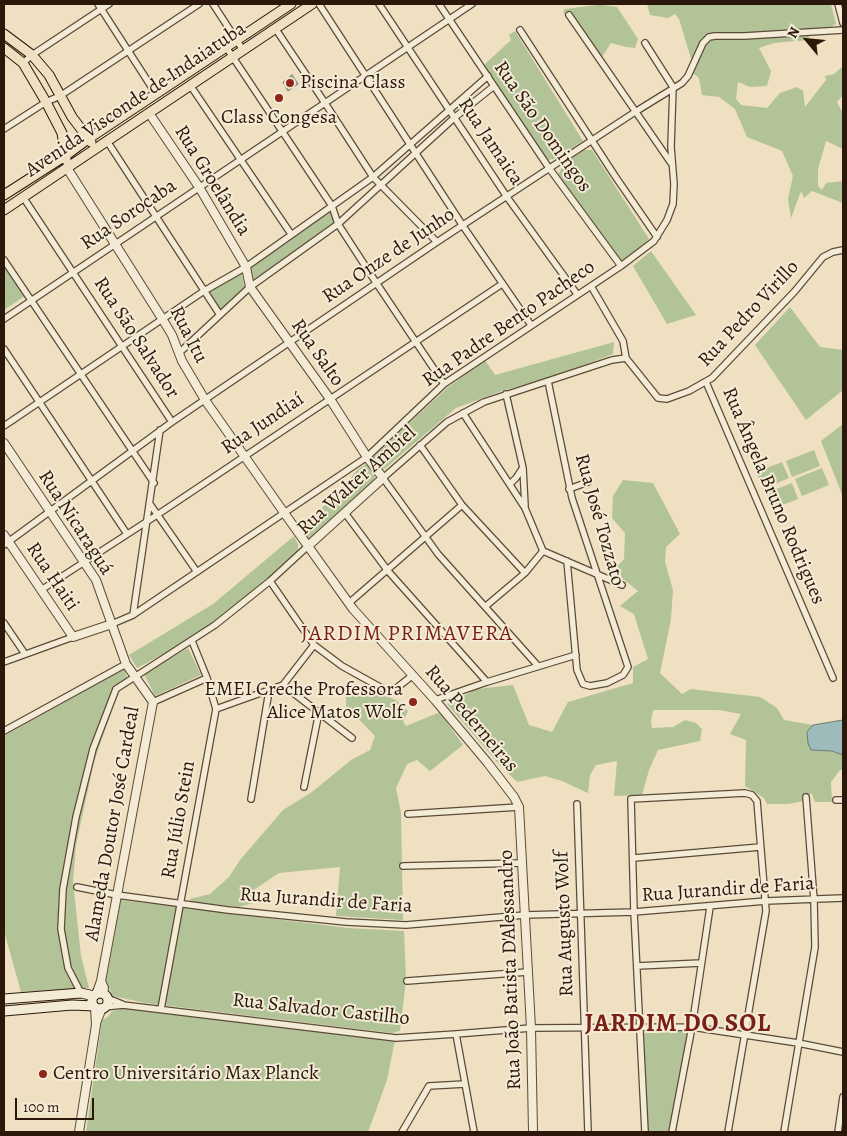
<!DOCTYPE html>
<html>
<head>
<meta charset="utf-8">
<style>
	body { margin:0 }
	#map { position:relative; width:847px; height:1136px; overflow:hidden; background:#eee0c1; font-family:Alegreya,serif }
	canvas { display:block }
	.frame { position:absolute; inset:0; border:5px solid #2c180b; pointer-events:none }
	.north { position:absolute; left:782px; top:15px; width:50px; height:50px; -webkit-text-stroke:4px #f4ebd7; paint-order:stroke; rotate:298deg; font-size:14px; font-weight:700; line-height:20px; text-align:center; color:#2c180b }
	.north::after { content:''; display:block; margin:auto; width:18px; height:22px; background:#2c180b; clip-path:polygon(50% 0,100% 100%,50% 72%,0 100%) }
	.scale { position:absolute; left:15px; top:1098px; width:79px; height:22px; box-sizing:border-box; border:2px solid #2c180b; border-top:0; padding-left:6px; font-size:15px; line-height:18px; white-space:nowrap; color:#2c180b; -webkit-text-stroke:4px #f4ebd7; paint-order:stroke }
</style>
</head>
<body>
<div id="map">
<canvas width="847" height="1136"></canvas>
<div class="frame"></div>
<div class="north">N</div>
<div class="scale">100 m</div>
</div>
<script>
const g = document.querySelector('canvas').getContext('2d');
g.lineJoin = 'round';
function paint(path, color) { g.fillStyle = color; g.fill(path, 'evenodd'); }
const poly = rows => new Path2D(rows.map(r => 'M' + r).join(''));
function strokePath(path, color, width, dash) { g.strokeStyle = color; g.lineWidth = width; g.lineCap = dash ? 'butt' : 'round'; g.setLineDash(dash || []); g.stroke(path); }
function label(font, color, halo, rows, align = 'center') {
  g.font = font + ' Alegreya,serif'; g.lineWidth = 4; g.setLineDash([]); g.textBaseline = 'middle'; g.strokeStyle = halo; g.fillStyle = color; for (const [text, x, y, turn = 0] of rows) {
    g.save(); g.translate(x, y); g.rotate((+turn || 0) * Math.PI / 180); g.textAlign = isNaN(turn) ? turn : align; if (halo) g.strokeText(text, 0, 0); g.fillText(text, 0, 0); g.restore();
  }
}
paint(poly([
	[597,4,617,7,638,39,635,48,626,47,611,43,600,60,563,12,565,9,597,5],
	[647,4,831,4,836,24,828,28,811,28,808,40,774,43,759,48,771,71,767,86,750,87,738,82,736,99,741,105,767,108,780,93,797,87,803,91,805,107,826,80,825,76,834,74,843,66,843,95,837,102,843,114,843,149,826,141,818,169,818,186,822,190,826,183,843,181,843,203,812,191,804,198,801,191,791,218,788,199,793,176,782,151,747,137,735,109,719,97,702,95,699,78,689,70,693,65,679,19,675,14,668,18,650,15],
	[515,31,583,141,555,159,547,160,484,65,511,40,509,35],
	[584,150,592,150,649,239,621,262,558,174,565,163],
	[332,206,338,224,250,287,246,267],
	[651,251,696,315,667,324,633,266],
	[4,264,25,296,4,310],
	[241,269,245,291,220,315,204,291],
	[790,307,820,347,843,350,843,390,806,420,755,345],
	[614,342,613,354,559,375,499,392,456,408,382,471,371,459,447,388,485,360,495,375],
	[843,424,843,497,821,441],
	[814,450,820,466,792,477,786,461],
	[782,462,789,478,763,489,756,472],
	[367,463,375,475,374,482,311,539,306,539,300,530,348,482,356,471],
	[822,468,829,485,802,496,795,479],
	[623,480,653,483,680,534,666,547,665,562,673,590,671,619,660,673,682,694,691,689,760,697,777,708,784,720,813,725,807,732,816,751,832,751,843,755,843,770,840,770,831,782,832,802,815,802,812,794,804,793,803,801,788,804,767,804,764,798,745,786,746,740,730,734,741,714,719,710,653,710,651,721,652,728,673,727,685,720,696,723,702,729,700,741,658,750,649,770,642,795,614,796,617,761,596,765,590,775,588,793,562,781,545,776,517,782,498,763,447,704,477,689,513,685,529,725,552,732,568,702,633,683,633,667,648,659,634,614,620,606,638,591,622,578,617,567,624,559,625,533,612,518,613,496],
	[792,483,798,499,772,509,766,493],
	[294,536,298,544,298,552,289,561,254,592,218,620,175,648,137,668,129,655,213,604],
	[188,648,201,675,155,696,144,674],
	[124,669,129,682,119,689,94,762,76,845,73,882,81,956,89,988,21,992,4,931,4,736],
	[350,682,396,700,408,711,403,721,406,726,440,712,463,745,430,771,417,760,407,764,396,788,401,813,403,920,336,916,340,867,279,873,255,889,253,903,239,907,191,902,190,899,210,894,229,877,240,860,283,810,312,792,351,760,370,750,375,736,346,706,346,698,342,693],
	[121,900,348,928,404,931,406,980,400,1031,392,1033,145,1003,113,996,106,982],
	[126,1008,395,1040,387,1080,368,1132,86,1132,102,1020,108,1017,112,1011],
	[685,1029,688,1034,670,1132,648,1132,644,1035,647,1030]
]), '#b2c398');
const water = poly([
	[292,75,298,84,288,91,283,82,292,75],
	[843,720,843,755,832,751,811,750,808,743,807,732,813,725,843,720]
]);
paint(water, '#9cbbba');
strokePath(water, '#6f7a74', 1);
const minor = poly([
	[98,4,156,94],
	[213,4,243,50],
	[319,4,463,226,531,325],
	[379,4,507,197,577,294],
	[439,4,549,168,621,266],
	[838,4,843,23],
	[569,15,671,163],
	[275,28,325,103,373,177,437,242],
	[520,30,615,176,657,237],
	[645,43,673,87],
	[226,47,332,206,338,224,377,284,444,384],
	[23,63,32,55,109,4],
	[190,85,291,234],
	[4,129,46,102,60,96,199,4],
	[107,141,220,315],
	[23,197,172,422],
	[4,260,154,483],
	[591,286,623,341,626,358,658,398,667,399,689,391,712,378,795,291,823,257,833,252,843,250],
	[4,319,472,4],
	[4,349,127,534],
	[179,353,250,287,338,224,454,118,494,86],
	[548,381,572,498,628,667,623,675,607,683,590,686,583,684,577,670,567,561],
	[706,382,833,678],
	[506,394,523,468,525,506],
	[463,413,525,508,543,551],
	[4,426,204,291,246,267,373,177,488,76],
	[420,445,462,505,525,573],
	[510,484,516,478,522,469],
	[569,489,588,482],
	[150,504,197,572],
	[345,513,388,571,487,682],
	[4,545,172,422,437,242,635,112,682,83,688,76,703,43,709,37,715,36,744,36,843,30],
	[543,551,622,585],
	[270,581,314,645,342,666,387,691,394,690,413,675],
	[41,590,157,515,502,284],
	[349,603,462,505],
	[486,606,525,573,543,551],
	[133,615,160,430],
	[4,623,25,654],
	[112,624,133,615,367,457,444,384,621,266,654,241,667,220,673,204,674,184,671,147,673,87],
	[4,662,73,637],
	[538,666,438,554,383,478,447,422,484,402,612,360,626,358],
	[283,685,352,738],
	[435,700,487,682,576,655],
	[153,702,207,678],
	[216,709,283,685,314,645],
	[4,731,126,664],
	[304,787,319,712],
	[251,799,269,691],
	[836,800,843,800],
	[577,804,588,1132],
	[408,814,519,807],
	[634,858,760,847],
	[403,866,523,863],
	[77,887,117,895,228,910,346,922,406,925,525,915,634,912,766,901,843,898],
	[637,966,701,963],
	[407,981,528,972],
	[81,993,68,968,61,929,63,889,76,817,93,749,116,689,215,625,270,581,308,546],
	[107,998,122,1004],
	[104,1007,123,1005,396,1038,456,1034,531,1028,692,1027,798,1043,843,1052],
	[161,1009,216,709,207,678,192,641],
	[456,1034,474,1132],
	[402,1132,429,1086,465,1084],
	[645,1132,634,912,631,799,745,793,752,795,757,801,766,911,728,1132],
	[672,1132,692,1027,710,907],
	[784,1132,815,947,814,900,806,797],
	[838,1132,843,1097]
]);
const tertiary = poly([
	[149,113,199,187,246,267,250,287,330,399,367,457,383,478,308,546],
	[67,168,163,320,172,335,182,361,205,400,285,514,353,609,435,700,487,762,514,797,519,807,531,1028,533,1132],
	[4,443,96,580,126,664,153,702,101,981,96,995],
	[4,535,73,637,112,624],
	[101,981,104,988,103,994],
	[96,1023,102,1008],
	[79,1132,96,1025,95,1007]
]);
const secondary = poly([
	'92 1001a8 8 0 1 1 16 0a8 8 0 1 1-16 0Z',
	[4,999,81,993,94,996],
	[4,1011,72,1005,94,1006]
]);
const primary = poly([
	[4,34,32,55,49,75,72,117,91,142],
	[4,48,23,63,46,102,62,133,66,160],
	[4,195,65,156,88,139,291,4],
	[4,210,312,4]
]);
strokePath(minor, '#5c4a38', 8);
strokePath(tertiary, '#5c4a38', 10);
strokePath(secondary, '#2c180b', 11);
strokePath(primary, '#2c180b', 11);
strokePath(minor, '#f4ebd7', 5.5);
strokePath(tertiary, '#f4ebd7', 8);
strokePath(secondary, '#f4ebd7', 9);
strokePath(primary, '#eee0c1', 9);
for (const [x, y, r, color] of [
	[290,83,5,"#8f2418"],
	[279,98,5,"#8f2418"],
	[413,702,5,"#8f2418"],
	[43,1074,5,"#8f2418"]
]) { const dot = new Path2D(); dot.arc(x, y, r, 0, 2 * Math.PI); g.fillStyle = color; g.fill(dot); strokePath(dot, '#f4ebd7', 2); }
label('20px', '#2c180b', '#f4ebd7', [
	["Piscina Class",300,83],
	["Class Congesa",279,118,"center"],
	["EMEI Creche Professora",403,690,"right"],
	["Alice Matos Wolf",403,713,"right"],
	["Centro Universitário Max Planck",53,1074]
], 'left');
label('20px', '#2c180b', '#f4ebd7', [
	["Avenida Visconde de Indaiatuba",136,100,-34],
	["Rua São Domingos",542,127,55],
	["Rua Jamaica",490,142,56],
	["Rua Groelândia",212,181,58],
	["Rua Sorocaba",129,215,-34],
	["Rua Onze de Junho",389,256,-34],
	["Rua Pedro Virillo",749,314,-47],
	["Rua Padre Bento Pacheco",509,324,-35],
	["Rua Itu",188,335,63],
	["Rua São Salvador",136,338,57],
	["Rua Salto",317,353,55],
	["Rua Jundiaí",263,424,-34],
	["Rua Walter Ambiel",357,481,-42],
	["Rua Ângela Bruno Rodrigues",773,496,67],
	["Rua José Tozzato",599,520,74],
	["Rua Nicaraguá",75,523,57],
	["Rua Haiti",52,577,56],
	["Rua Pederneiras",471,719,50],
	["Rua Júlio Stein",179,820,-80],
	["Alameda Doutor José Cardeal",113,824,-80],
	["Rua Jurandir de Faria",728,890,-4],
	["Rua Jurandir de Faria",326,901,4],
	["Rua Augusto Wolf",565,924,-92],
	["Rua João Batista D'Alessandro",511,970,-92],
	["Rua Salvador Castilho",321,1010,6]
]);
g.letterSpacing = '1px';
label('22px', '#7a1f14', '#f4ebd7', [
	["JARDIM PRIMAVERA",407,635]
]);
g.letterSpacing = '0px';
g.letterSpacing = '1px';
label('bold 25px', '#7a1f14', '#f4ebd7', [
	["JARDIM DO SOL",678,1025]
]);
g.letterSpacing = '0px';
</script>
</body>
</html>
